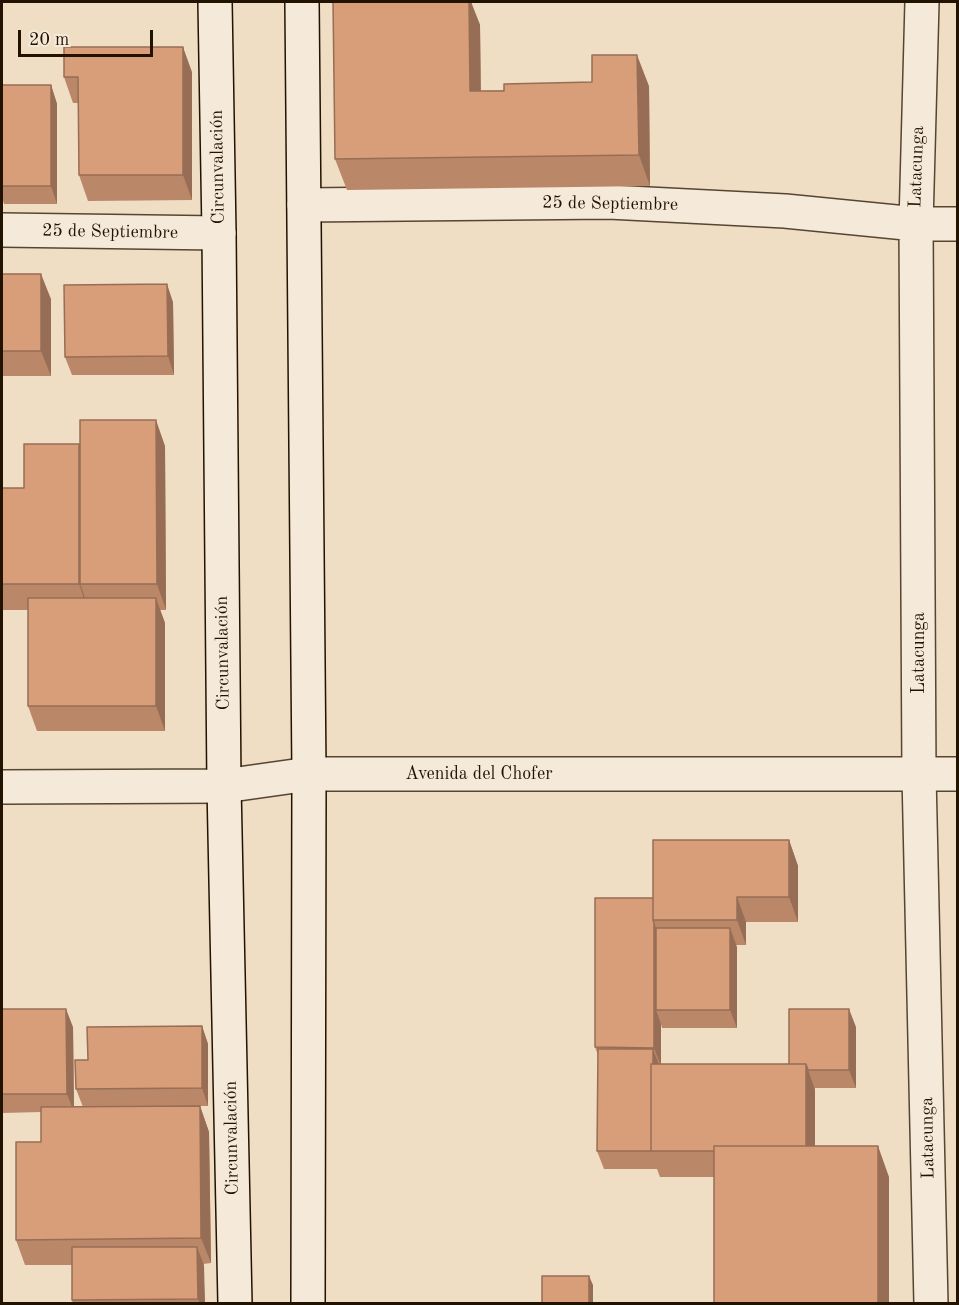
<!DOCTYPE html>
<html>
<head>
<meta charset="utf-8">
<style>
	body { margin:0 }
	#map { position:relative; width:959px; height:1305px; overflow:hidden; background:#efddc4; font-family:"Old Standard TT",serif }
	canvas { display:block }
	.frame { position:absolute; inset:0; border:3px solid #221300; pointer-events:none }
	.scale { position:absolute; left:18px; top:30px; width:135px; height:27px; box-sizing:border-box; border:3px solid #221300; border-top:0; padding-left:8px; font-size:18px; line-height:21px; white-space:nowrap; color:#221300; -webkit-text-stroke:4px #f5e9d9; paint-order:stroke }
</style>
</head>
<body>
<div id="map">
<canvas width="959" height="1305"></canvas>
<div class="frame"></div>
<div class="scale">20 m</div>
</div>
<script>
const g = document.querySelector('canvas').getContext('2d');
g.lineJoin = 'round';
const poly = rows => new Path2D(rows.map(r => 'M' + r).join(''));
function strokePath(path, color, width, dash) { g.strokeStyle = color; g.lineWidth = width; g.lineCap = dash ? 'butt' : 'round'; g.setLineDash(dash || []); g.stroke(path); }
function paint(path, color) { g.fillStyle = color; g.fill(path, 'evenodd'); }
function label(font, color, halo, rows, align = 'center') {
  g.font = font + ' "Old Standard TT",serif'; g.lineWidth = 5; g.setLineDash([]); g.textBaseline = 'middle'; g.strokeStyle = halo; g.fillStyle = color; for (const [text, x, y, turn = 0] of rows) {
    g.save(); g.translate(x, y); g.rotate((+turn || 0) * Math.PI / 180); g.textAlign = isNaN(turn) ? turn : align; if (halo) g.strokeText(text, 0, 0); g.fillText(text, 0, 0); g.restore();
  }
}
const minor = poly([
	[922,2,916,224,919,775,931,1304],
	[304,205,609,202,785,211,916,224,958,224],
	[2,230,219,233],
	[2,787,224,786,309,774,958,774]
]);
const secondary = poly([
	[215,2,219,233,224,786,235,1304],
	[302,2,309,774,308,1304]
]);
strokePath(minor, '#554631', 36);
strokePath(secondary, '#221300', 36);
strokePath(minor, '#f5e9d9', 33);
strokePath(secondary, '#f5e9d9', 33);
paint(poly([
	[333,2,471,2,480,25,481,91,649,86,650,186,347,190,335,159],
	[192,72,192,200,88,201,79,175,78,103,73,103,64,77],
	[2,85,51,85,57,104,57,204,4,204,2,197],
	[2,274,51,299,51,376,2,376],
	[173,302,174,375,72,375,65,357],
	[165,446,166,610,160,610,165,623,165,731,37,731,28,706,28,610,2,610,2,488,24,488,80,448],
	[789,840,798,866,798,922,746,922,746,945,736,945,737,1028,662,1028,661,1024,661,1064,789,1064,856,1027,856,1088,815,1088,815,1146,889,1177,889,1304,714,1177,660,1177,657,1169,604,1169,597,1151,598,1055,595,1047,653,898],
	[2,1009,73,1027,74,1107,83,1107,76,1089,88,1060,202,1026,208,1044,208,1106,200,1106,209,1132,211,1263,203,1264,205,1304,73,1304,72,1300,72,1265,25,1265,16,1240,41,1142,41,1112,2,1113]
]), '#ba8768');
paint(poly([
	[469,2,471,2,480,25,481,122,470,91],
	[183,47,192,72,192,200,183,175],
	[637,55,649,86,650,186,639,155],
	[51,85,57,104,57,204,51,186],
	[41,274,51,299,51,376,41,351],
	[167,284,173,302,174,375,168,356],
	[156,420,165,446,166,610,157,584],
	[79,444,88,470,80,584,88,606,88,610,79,584],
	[156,598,165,623,165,731,156,706],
	[789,840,798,866,798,922,789,897],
	[737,897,746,922,746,945,737,920],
	[654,923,661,941,656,1010,661,1024,661,1066,654,1048],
	[730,928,737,947,737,1028,730,1010],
	[66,1009,73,1027,74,1112,67,1094],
	[849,1009,856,1027,856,1088,849,1070],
	[202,1026,208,1044,208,1106,202,1088],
	[653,1049,660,1067,653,1151],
	[806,1064,815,1090,815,1177,806,1152],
	[200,1106,209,1132,211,1263,201,1238],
	[878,1146,889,1177,889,1304,878,1304],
	[197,1247,204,1265,205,1304,200,1304,198,1299],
	[589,1276,593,1285,593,1304,589,1304]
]), '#976e55');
const building = poly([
	[333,2,469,2,470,91,504,91,504,84,592,82,592,55,637,55,639,155,335,159,333,2],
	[64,47,183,47,183,175,79,175,78,77,64,77,64,47],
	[2,85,51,85,51,186,2,186,2,85],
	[2,274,41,274,41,351,2,351,2,274],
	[167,284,168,356,65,357,64,285,167,284],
	[80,420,156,420,157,584,80,584,80,420],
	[24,444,79,444,79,584,2,584,2,488,24,488,24,444],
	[28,598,156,598,156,706,28,706,28,598],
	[653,840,789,840,789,897,737,897,737,920,653,920,653,840],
	[595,898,653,898,653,920,654,923,654,1048,595,1047,595,898],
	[656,928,730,928,730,1010,656,1010,656,928],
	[2,1009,66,1009,67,1094,2,1094,2,1009],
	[789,1009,849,1009,849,1070,808,1070,806,1064,789,1064,789,1009],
	[202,1026,202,1088,76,1089,75,1060,88,1060,87,1027,202,1026],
	[598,1049,653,1049,653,1064,651,1064,651,1151,597,1151,598,1049],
	[651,1064,806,1064,806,1146,714,1146,714,1151,651,1151,651,1064],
	[200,1106,201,1238,16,1240,16,1142,41,1142,41,1107,200,1106],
	[714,1146,878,1146,878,1304,714,1304,714,1146],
	[72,1247,197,1247,198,1299,72,1300,72,1247],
	[542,1276,589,1276,589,1304,542,1304,542,1276]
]);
paint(building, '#d89d79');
strokePath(building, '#976e55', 1.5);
label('18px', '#221300', '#f5e9d9', [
	["Circunvalación",218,167,-91],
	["Latacunga",917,167,-88],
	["25 de Septiembre",610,204,1],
	["25 de Septiembre",110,232,1],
	["Circunvalación",223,653,-91],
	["Latacunga",919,653,-90],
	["Avenida del Chofer",479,774],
	["Circunvalación",232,1138,-91],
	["Latacunga",928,1138,-91]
]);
</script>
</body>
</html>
